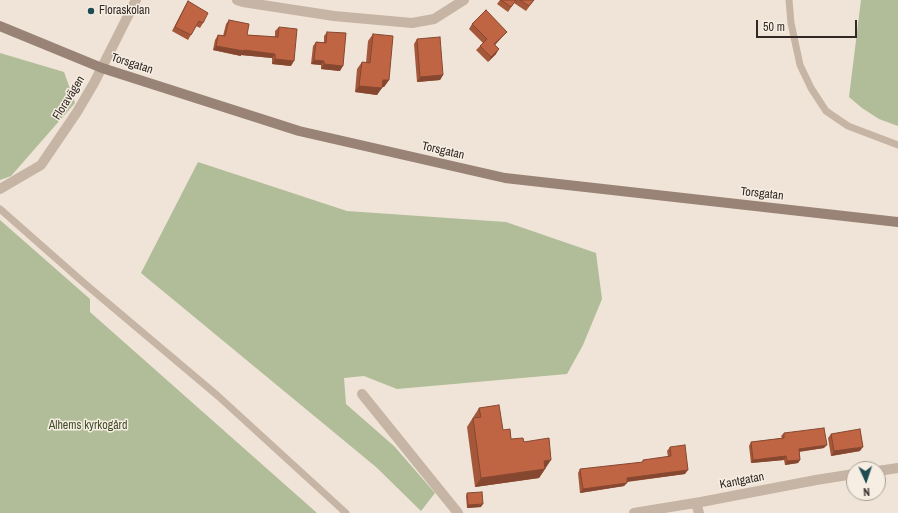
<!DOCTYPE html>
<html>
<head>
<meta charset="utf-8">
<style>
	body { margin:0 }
	#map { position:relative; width:898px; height:513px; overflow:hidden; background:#efe4d7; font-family:"Archivo Narrow",sans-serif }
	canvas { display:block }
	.north { position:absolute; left:846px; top:461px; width:40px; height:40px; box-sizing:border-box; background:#f7eee3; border:1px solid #a89f97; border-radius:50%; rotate:177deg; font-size:11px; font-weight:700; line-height:16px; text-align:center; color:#322925 }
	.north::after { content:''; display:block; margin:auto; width:14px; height:18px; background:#1d4c51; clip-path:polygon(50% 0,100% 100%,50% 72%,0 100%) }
	.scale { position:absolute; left:756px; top:20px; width:101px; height:18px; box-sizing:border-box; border:2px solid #322925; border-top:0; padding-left:5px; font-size:12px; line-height:14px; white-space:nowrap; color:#322925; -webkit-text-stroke:3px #f7eee3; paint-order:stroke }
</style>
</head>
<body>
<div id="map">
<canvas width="898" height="513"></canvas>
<div class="north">N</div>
<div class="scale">50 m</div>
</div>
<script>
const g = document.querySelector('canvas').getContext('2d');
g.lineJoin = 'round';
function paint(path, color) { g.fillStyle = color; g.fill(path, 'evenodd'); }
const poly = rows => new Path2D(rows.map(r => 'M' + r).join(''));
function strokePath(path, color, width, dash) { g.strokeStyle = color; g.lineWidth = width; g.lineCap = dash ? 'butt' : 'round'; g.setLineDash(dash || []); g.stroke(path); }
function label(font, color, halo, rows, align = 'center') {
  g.font = font + ' "Archivo Narrow",sans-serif'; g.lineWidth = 3; g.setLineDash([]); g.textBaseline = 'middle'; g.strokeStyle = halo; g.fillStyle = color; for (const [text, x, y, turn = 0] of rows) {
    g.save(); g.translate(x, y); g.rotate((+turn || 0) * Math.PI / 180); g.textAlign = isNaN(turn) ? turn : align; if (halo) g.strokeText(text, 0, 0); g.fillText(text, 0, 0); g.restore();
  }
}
paint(poly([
	[861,0,898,0,898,126,879,119,862,108,849,97],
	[0,53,64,72,75,103,11,176,0,180],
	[198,162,347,211,506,222,596,253,602,299,583,345,567,374,397,389,364,376,344,378,346,404,394,446,435,493,421,511,376,467,141,273],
	[0,220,90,299,90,312,317,513,0,513]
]), '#b0bd98');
strokePath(poly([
	[789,0,791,23,800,65,811,88,826,111,848,126,898,145],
	[0,209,84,283,218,396,346,513]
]), '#c6b4a4', 7);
strokePath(poly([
	[237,0,243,2,334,16,412,23,434,19,464,0],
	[0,189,41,165,77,112,94,83,136,0],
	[362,394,458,513],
	[878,471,898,468],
	[696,503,699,513],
	[634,513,701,502,816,480,854,474]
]), '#c6b4a4', 10);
strokePath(poly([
	[0,26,102,68,299,131,505,178,898,222]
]), '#998376', 10);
paint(poly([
	[500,0,534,0,526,11,514,3,508,12,497,4],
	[188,1,203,23,200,28,196,26,188,40,172,31,185,6],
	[229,20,247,35,275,37,275,31,279,27,291,66,272,64,272,58,241,55,241,56,213,50,215,40,218,35,223,36,226,24],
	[472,24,507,32,503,36,495,45,496,54,488,62,476,50,483,43,469,29],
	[327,32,340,71,321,69,321,65,311,64,313,46,316,42,324,42,324,36],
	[373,34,389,80,384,87,382,87,377,95,355,92,357,69,362,62,366,63,368,41],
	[417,39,443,75,440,80,417,82,414,44],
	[479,408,503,430,511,439,524,442,545,469,539,478,475,487,467,427],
	[784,433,824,448,799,452,800,460,798,463,785,465,784,460,751,463,749,446,751,442,782,438,781,436],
	[831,434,860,451,831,456,828,438],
	[670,447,685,474,627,482,624,486,580,493,578,473,580,469,642,463,643,460,668,457,667,451],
	[467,493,481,507,467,508,466,496]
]), '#a5573a');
paint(poly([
	[507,32,503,36,491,49,494,44],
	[216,46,244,50,275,54,272,58,241,55,241,56,213,50],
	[499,49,496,54,488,62,491,57],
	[275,59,294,61,291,66,272,64],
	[314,60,324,61,321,65,311,64],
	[324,64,343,66,340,71,321,69],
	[443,75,440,80,417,82,420,77],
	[383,80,389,80,384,87,378,87],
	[359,86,382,88,377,95,355,92],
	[827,445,824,448,796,452,799,449],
	[863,447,860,451,831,456,834,451],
	[786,456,784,460,751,463,753,460],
	[551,460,545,469,538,470,544,461],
	[800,460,798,463,785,465,787,461],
	[545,469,539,478,475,487,481,478],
	[688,470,685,474,624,482,627,478],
	[627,483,624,486,580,493,583,489],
	[483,504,481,507,467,508,468,505]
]), '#864730');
const building = poly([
	[501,0,516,0,511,7,501,0],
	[520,0,534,0,529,6,520,0],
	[188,1,208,13,203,23,199,21,191,35,175,27,188,1],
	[486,10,507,32,494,44,499,49,491,57,480,46,487,39,472,24,486,10],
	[229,20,249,24,247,35,278,37,279,27,297,29,294,61,275,59,275,54,244,50,244,51,216,46,218,35,225,36,229,20],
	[327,32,346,33,343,66,324,64,324,61,314,60,316,42,326,43,327,32],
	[373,34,393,36,389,80,383,80,382,88,359,86,362,62,370,63,373,34],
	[440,37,443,75,420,77,417,39,440,37],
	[499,405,503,430,510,429,511,439,523,438,524,442,549,438,551,460,544,461,545,469,481,478,473,418,481,417,479,408,499,405],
	[824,428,827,445,799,449,800,460,787,461,786,456,753,460,751,442,784,438,784,433,824,428],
	[860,429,863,447,834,451,831,434,860,429],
	[685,445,688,470,627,478,627,483,583,489,580,469,643,462,643,460,671,456,670,447,685,445],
	[482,492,483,504,468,505,467,493,482,492]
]);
paint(building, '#c06544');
strokePath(building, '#864730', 1);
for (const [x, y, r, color] of [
	[91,11,4,"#1d4c51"]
]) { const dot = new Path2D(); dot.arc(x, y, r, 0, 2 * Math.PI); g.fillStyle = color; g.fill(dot); strokePath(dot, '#f7eee3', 1.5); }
label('12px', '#322925', '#f7eee3', [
	["Floraskolan",99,11]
], 'left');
label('12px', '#322925', '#f7eee3', [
	["Torsgatan",132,64,18],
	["Floravägen",69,98,-58],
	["Torsgatan",443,151,13],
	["Torsgatan",762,194,6],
	["Kantgatan",742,481,-11]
]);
label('12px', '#404f2a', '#f7eee3', [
	["Alhems kyrkogård",88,426]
]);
</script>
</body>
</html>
